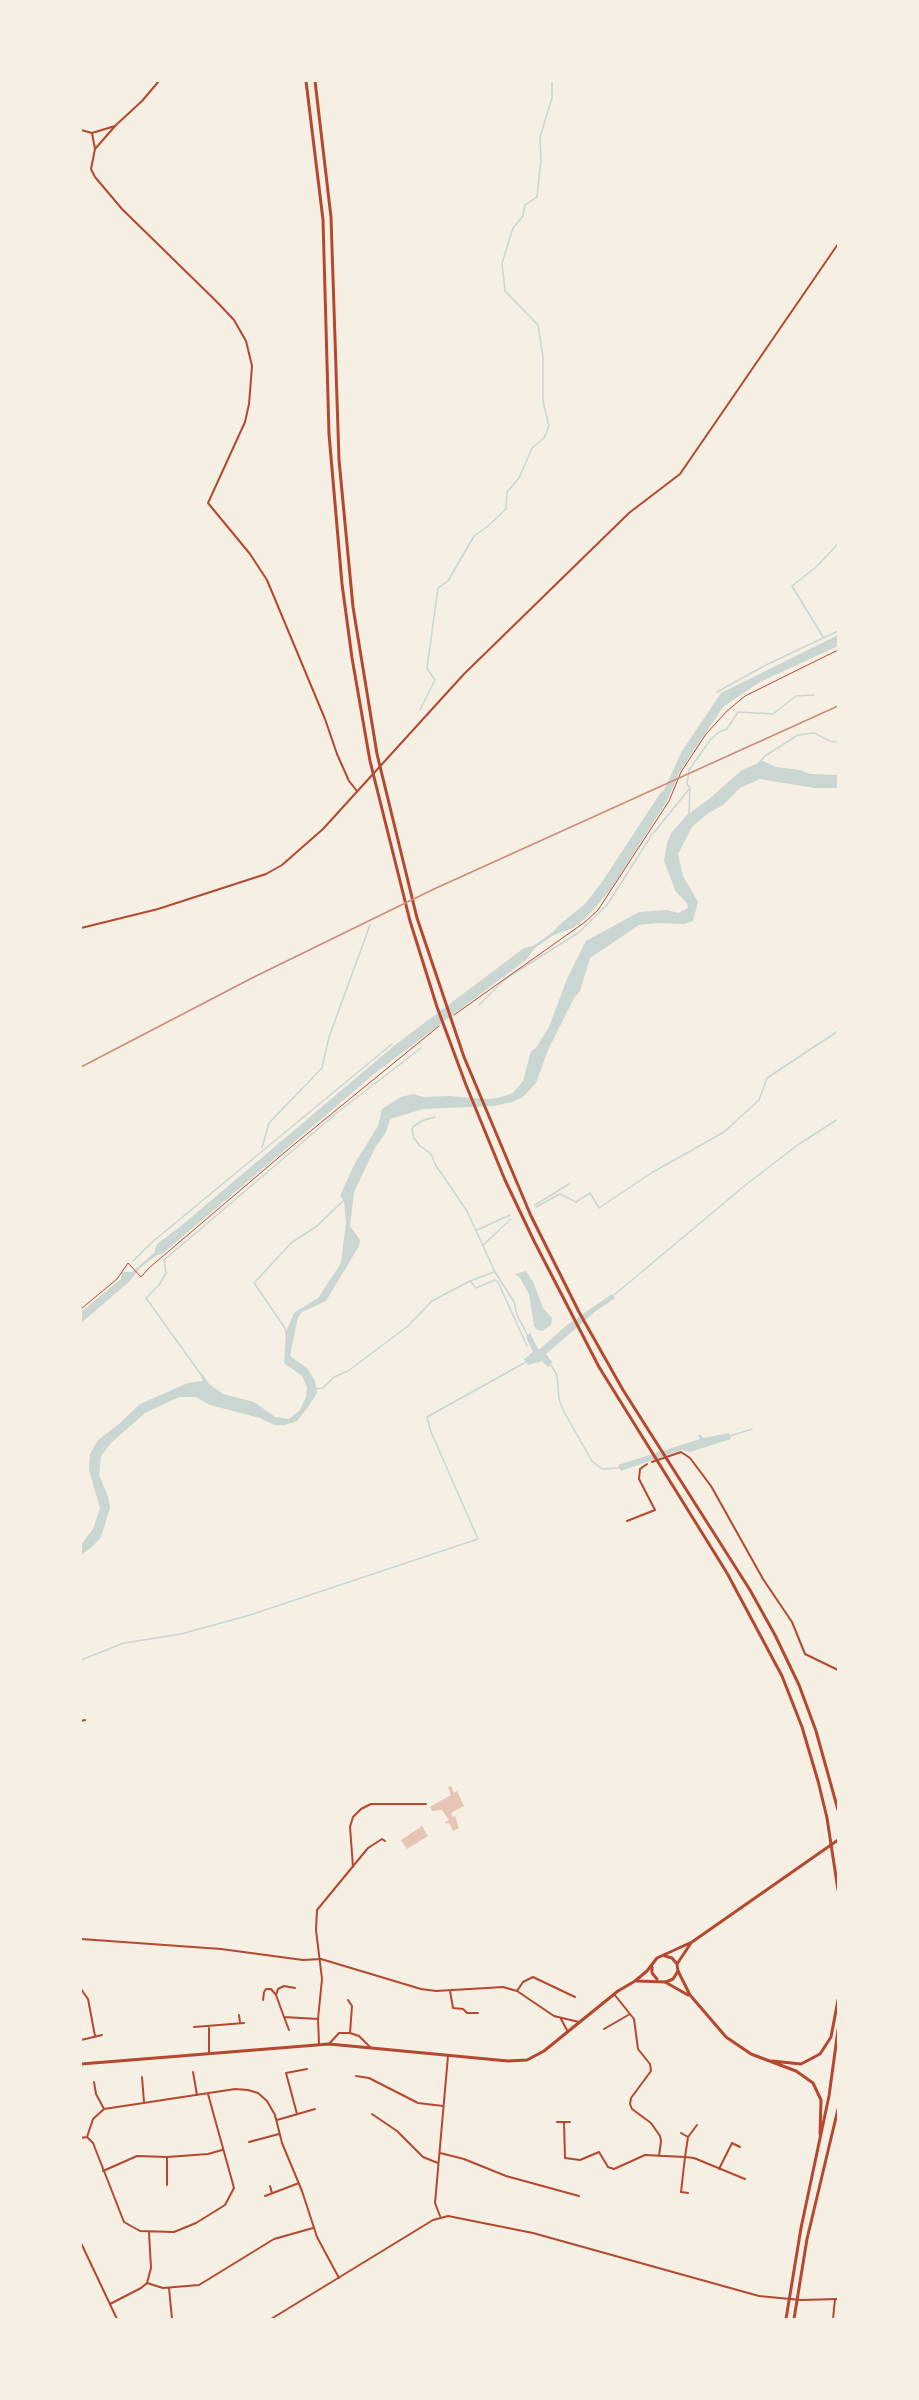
<!DOCTYPE html>
<html>
<head>
<meta charset="utf-8">
<style>
	body { margin:0 }
	#map { position:relative; width:919px; height:2400px; overflow:hidden; background:#f6efe4; font-family:Arial,sans-serif }
	canvas { display:block }
	.frame { position:absolute; inset:0; border:82px solid #f6efe4; pointer-events:none }
</style>
</head>
<body>
<div id="map">
<canvas width="919" height="2400"></canvas>
<div class="frame"></div>
</div>
<script>
const g = document.querySelector('canvas').getContext('2d');
g.lineJoin = 'round';
function paint(path, color) { g.fillStyle = color; g.fill(path, 'evenodd'); }
const poly = rows => new Path2D(rows.map(r => 'M' + r).join(''));
function strokePath(path, color, width, dash) { g.strokeStyle = color; g.lineWidth = width; g.lineCap = dash ? 'butt' : 'round'; g.setLineDash(dash || []); g.stroke(path); }
paint(poly([
	[838,635,838,646,760,682,723,707,680,771,667,801,611,889,587,917,573,928,554,935,535,948,526,960,379,1070,162,1254,157,1255,140,1268,130,1281,81,1323,81,1312,121,1279,122,1272,132,1272,154,1253,157,1244,181,1226,395,1045,524,948,533,946,553,932,559,925,585,904,602,882,661,792,664,790,682,751,721,693],
	[763,761,776,767,800,770,810,774,838,775,838,788,815,788,760,779,740,788,723,805,707,814,692,827,678,854,683,876,698,902,693,921,684,924,657,923,639,925,590,958,580,991,574,998,548,1050,536,1083,523,1097,512,1102,494,1106,423,1109,390,1119,386,1132,375,1148,354,1192,350,1226,360,1240,359,1246,326,1301,302,1312,298,1317,290,1356,307,1368,315,1381,317,1393,308,1407,297,1421,285,1425,274,1425,260,1418,210,1405,196,1397,179,1397,145,1413,111,1443,101,1456,99,1475,108,1496,110,1508,101,1537,94,1545,81,1555,81,1545,93,1529,100,1508,89,1470,90,1454,98,1440,119,1424,140,1404,188,1383,203,1381,201,1377,203,1375,209,1384,223,1394,254,1402,275,1417,289,1419,300,1410,306,1397,307,1387,302,1376,284,1363,286,1332,294,1313,318,1298,341,1263,346,1223,344,1201,340,1196,355,1163,378,1126,382,1109,401,1097,413,1094,424,1097,448,1096,488,1099,498,1098,513,1093,523,1081,531,1051,536,1048,549,1027,567,979,586,941,639,912,667,910,678,913,688,908,687,903,676,892,664,861,667,843,672,832,687,815,709,799,742,770],
	[526,1271,534,1284,543,1308,552,1318,551,1325,542,1331,538,1330,534,1326,529,1294,520,1278,515,1274],
	[612,1294,615,1298,596,1311,546,1354,552,1362,548,1367,542,1361,528,1365,524,1359,533,1352,526,1337,530,1333,538,1349,540,1349,567,1325],
	[729,1433,731,1439,690,1452,681,1450,621,1471,618,1465,700,1439,698,1435,700,1434,703,1438]
]), '#c9d6d2');
strokePath(poly([
	[823,637,792,586,815,568,838,544],
	[717,692,766,665,838,631],
	[420,710,435,680,427,668,438,588,448,581,474,536,488,526,506,509,507,492,519,478,532,448,544,438,549,426,543,401,543,357,538,325,505,291,502,263,513,228,523,216,525,205,537,197,541,160,540,137,552,98,552,81],
	[757,765,765,756,798,735,814,733,830,741,838,742],
	[689,815,690,788,687,784,689,770,710,740,719,732,727,729,738,712,773,714,796,696,814,695],
	[479,1005,505,979,578,933,607,905,651,836,690,788],
	[435,1117,424,1120,414,1126,412,1129,413,1137,420,1146,431,1154,435,1164,467,1211,495,1272,514,1302,517,1315,528,1336],
	[262,1148,269,1123,322,1068,329,1037,370,925],
	[535,1205,569,1184],
	[536,1207,560,1194,576,1202,590,1193,599,1208,653,1172,724,1132,759,1100,767,1078,838,1031],
	[477,1230,510,1215],
	[483,1245,511,1219],
	[133,1261,151,1243,392,1044],
	[470,1281,476,1288,495,1280,498,1282,527,1346],
	[613,1296,743,1187,799,1144,838,1119],
	[286,1334,285,1328,254,1283,291,1243,317,1226,345,1199],
	[551,1365,557,1375,559,1399,564,1412,592,1461,602,1469,619,1468],
	[202,1376,146,1298,159,1285,166,1273,164,1260,338,1112,421,1048],
	[315,1389,323,1388,334,1377,348,1371,408,1326,432,1301,470,1281,494,1272],
	[730,1436,752,1429],
	[81,1660,124,1643,181,1634,250,1615,478,1539,431,1432,427,1417,526,1362]
]), '#c9d6d2', 1.5);
paint(poly([
	[451,1786,454,1793,457,1791,464,1806,451,1813,453,1817,455,1816,459,1828,453,1831,449,1823,446,1824,445,1822,449,1820,442,1810,432,1811,430,1807,451,1795,448,1787],
	[422,1826,428,1836,407,1849,401,1840]
]), '#e6c5b7');
strokePath(poly([
	[454,1015,585,922,598,910,669,801,681,772,706,734,727,711,745,696,838,650],
	[81,1309,117,1279,128,1263,141,1277,149,1268,291,1147,439,1026]
]), '#b5482f', 1);
strokePath(poly([
	[159,81,142,101,116,125,95,149,91,169,95,177,122,209,217,302,234,320,246,341,252,366,249,404,245,422,208,503,250,554,267,580,325,719,337,754,349,781,357,791],
	[81,130,92,133,95,149],
	[92,133,115,126],
	[81,928,158,909,266,874,282,865,323,829,464,674,629,513,680,474,838,244],
	[652,1462,681,1452,690,1458,711,1486,763,1579,792,1622,805,1654,838,1670],
	[627,1521,655,1510,639,1479,640,1469,647,1464],
	[81,1721,85,1720],
	[353,1867,350,1827,353,1817,361,1809,371,1804,426,1804],
	[81,1939,221,1949,303,1960,321,1959,421,1989,436,1991,503,1987,517,1991,554,2016,579,2022],
	[295,1988,284,1986,278,1989,276,1995,284,2017,318,2019],
	[81,1989,88,1999,95,2036],
	[450,1991,453,2008,463,2009,467,2013,478,2013],
	[517,1991,523,1982,533,1977,575,1997],
	[614,1994,634,2019,638,2049,650,2064,651,2071,631,2098,630,2104,632,2109,651,2123,660,2136,661,2141,659,2156],
	[263,2000,264,1992,266,1989,271,1989,276,1995],
	[348,2000,352,2006,350,2033],
	[239,2015,240,2023],
	[284,2017,289,2030],
	[561,2019,568,2032],
	[194,2027,244,2023],
	[604,2029,630,2014],
	[81,2040,102,2035],
	[319,2044,318,2019,322,1979,316,1930,317,1910,368,1848,382,1839,385,1841],
	[329,2044,339,2033,350,2033,359,2036,371,2048],
	[209,2052,209,2028],
	[193,2072,197,2095],
	[356,2076,369,2078,418,2103,443,2106],
	[142,2077,144,2102],
	[94,2082,96,2094,104,2109],
	[297,2114,286,2073,307,2069],
	[372,2114,397,2131,423,2157,438,2163],
	[277,2120,315,2109],
	[557,2122,570,2122],
	[564,2122,565,2158,580,2160,599,2152,608,2167,614,2169,645,2155,685,2157,681,2192,688,2193],
	[697,2125,688,2137,685,2157,694,2158,745,2179],
	[681,2133,688,2137],
	[87,2137,93,2119,104,2109,235,2089,248,2090,258,2093,267,2101,275,2115,282,2143,302,2191,317,2237,339,2278],
	[87,2137,93,2143,124,2222,140,2231,174,2232,196,2223,225,2205,234,2188,208,2094],
	[81,2138,87,2137],
	[249,2142,279,2134],
	[440,2153,464,2159,506,2176,579,2196],
	[167,2157,167,2185],
	[719,2169,732,2143,740,2147],
	[103,2171,137,2156,167,2157,208,2154,222,2150],
	[270,2186,272,2193],
	[265,2196,299,2183],
	[147,2283,151,2268,149,2233],
	[169,2288,172,2319],
	[110,2304,141,2288,147,2283,163,2288,199,2285,274,2239,313,2228],
	[833,2319,835,2299]
]), '#b5482f', 2);
strokePath(poly([
	[440,2216,435,2203,448,2056],
	[81,2243,117,2319],
	[271,2319,433,2220,448,2216,533,2233,759,2296,801,2300,838,2299]
]), '#b5482f', 2);
strokePath(poly([
	[677,1964,691,1943],
	[652,1967,652,1973,657,1979],
	[637,1981,666,1982,673,1979,678,1971,677,1964,672,1958,665,1956],
	[81,2064,329,2044,508,2061,527,2060,544,2051,618,1991,635,1981,647,1971,657,1958,692,1942,838,1840]
]), '#b5482f', 3);
strokePath(poly([
	[306,81,323,220,329,434,342,584,352,658,370,761,410,921,437,1007,466,1085,505,1180,534,1241,599,1367,727,1573,782,1676,802,1727,818,1781,827,1818,838,1890],
	[315,81,331,217,339,460,353,607,377,754,417,918,464,1057,531,1216,579,1312,623,1390,750,1590,775,1635,799,1685,816,1731,838,1810],
	[678,1971,690,1995,726,2037,751,2054,796,2071,813,2083,821,2100,820,2134],
	[665,1982,688,1995],
	[772,2061,801,2064,820,2054,831,2037,838,2000],
	[786,2319,801,2228,829,2096,838,2030],
	[794,2319,807,2239,838,2109]
]), '#b5482f', 3);
strokePath(poly([
	[81,1067,252,978,434,889,838,706]
]), '#cf8b77', 1.5);
</script>
</body>
</html>
